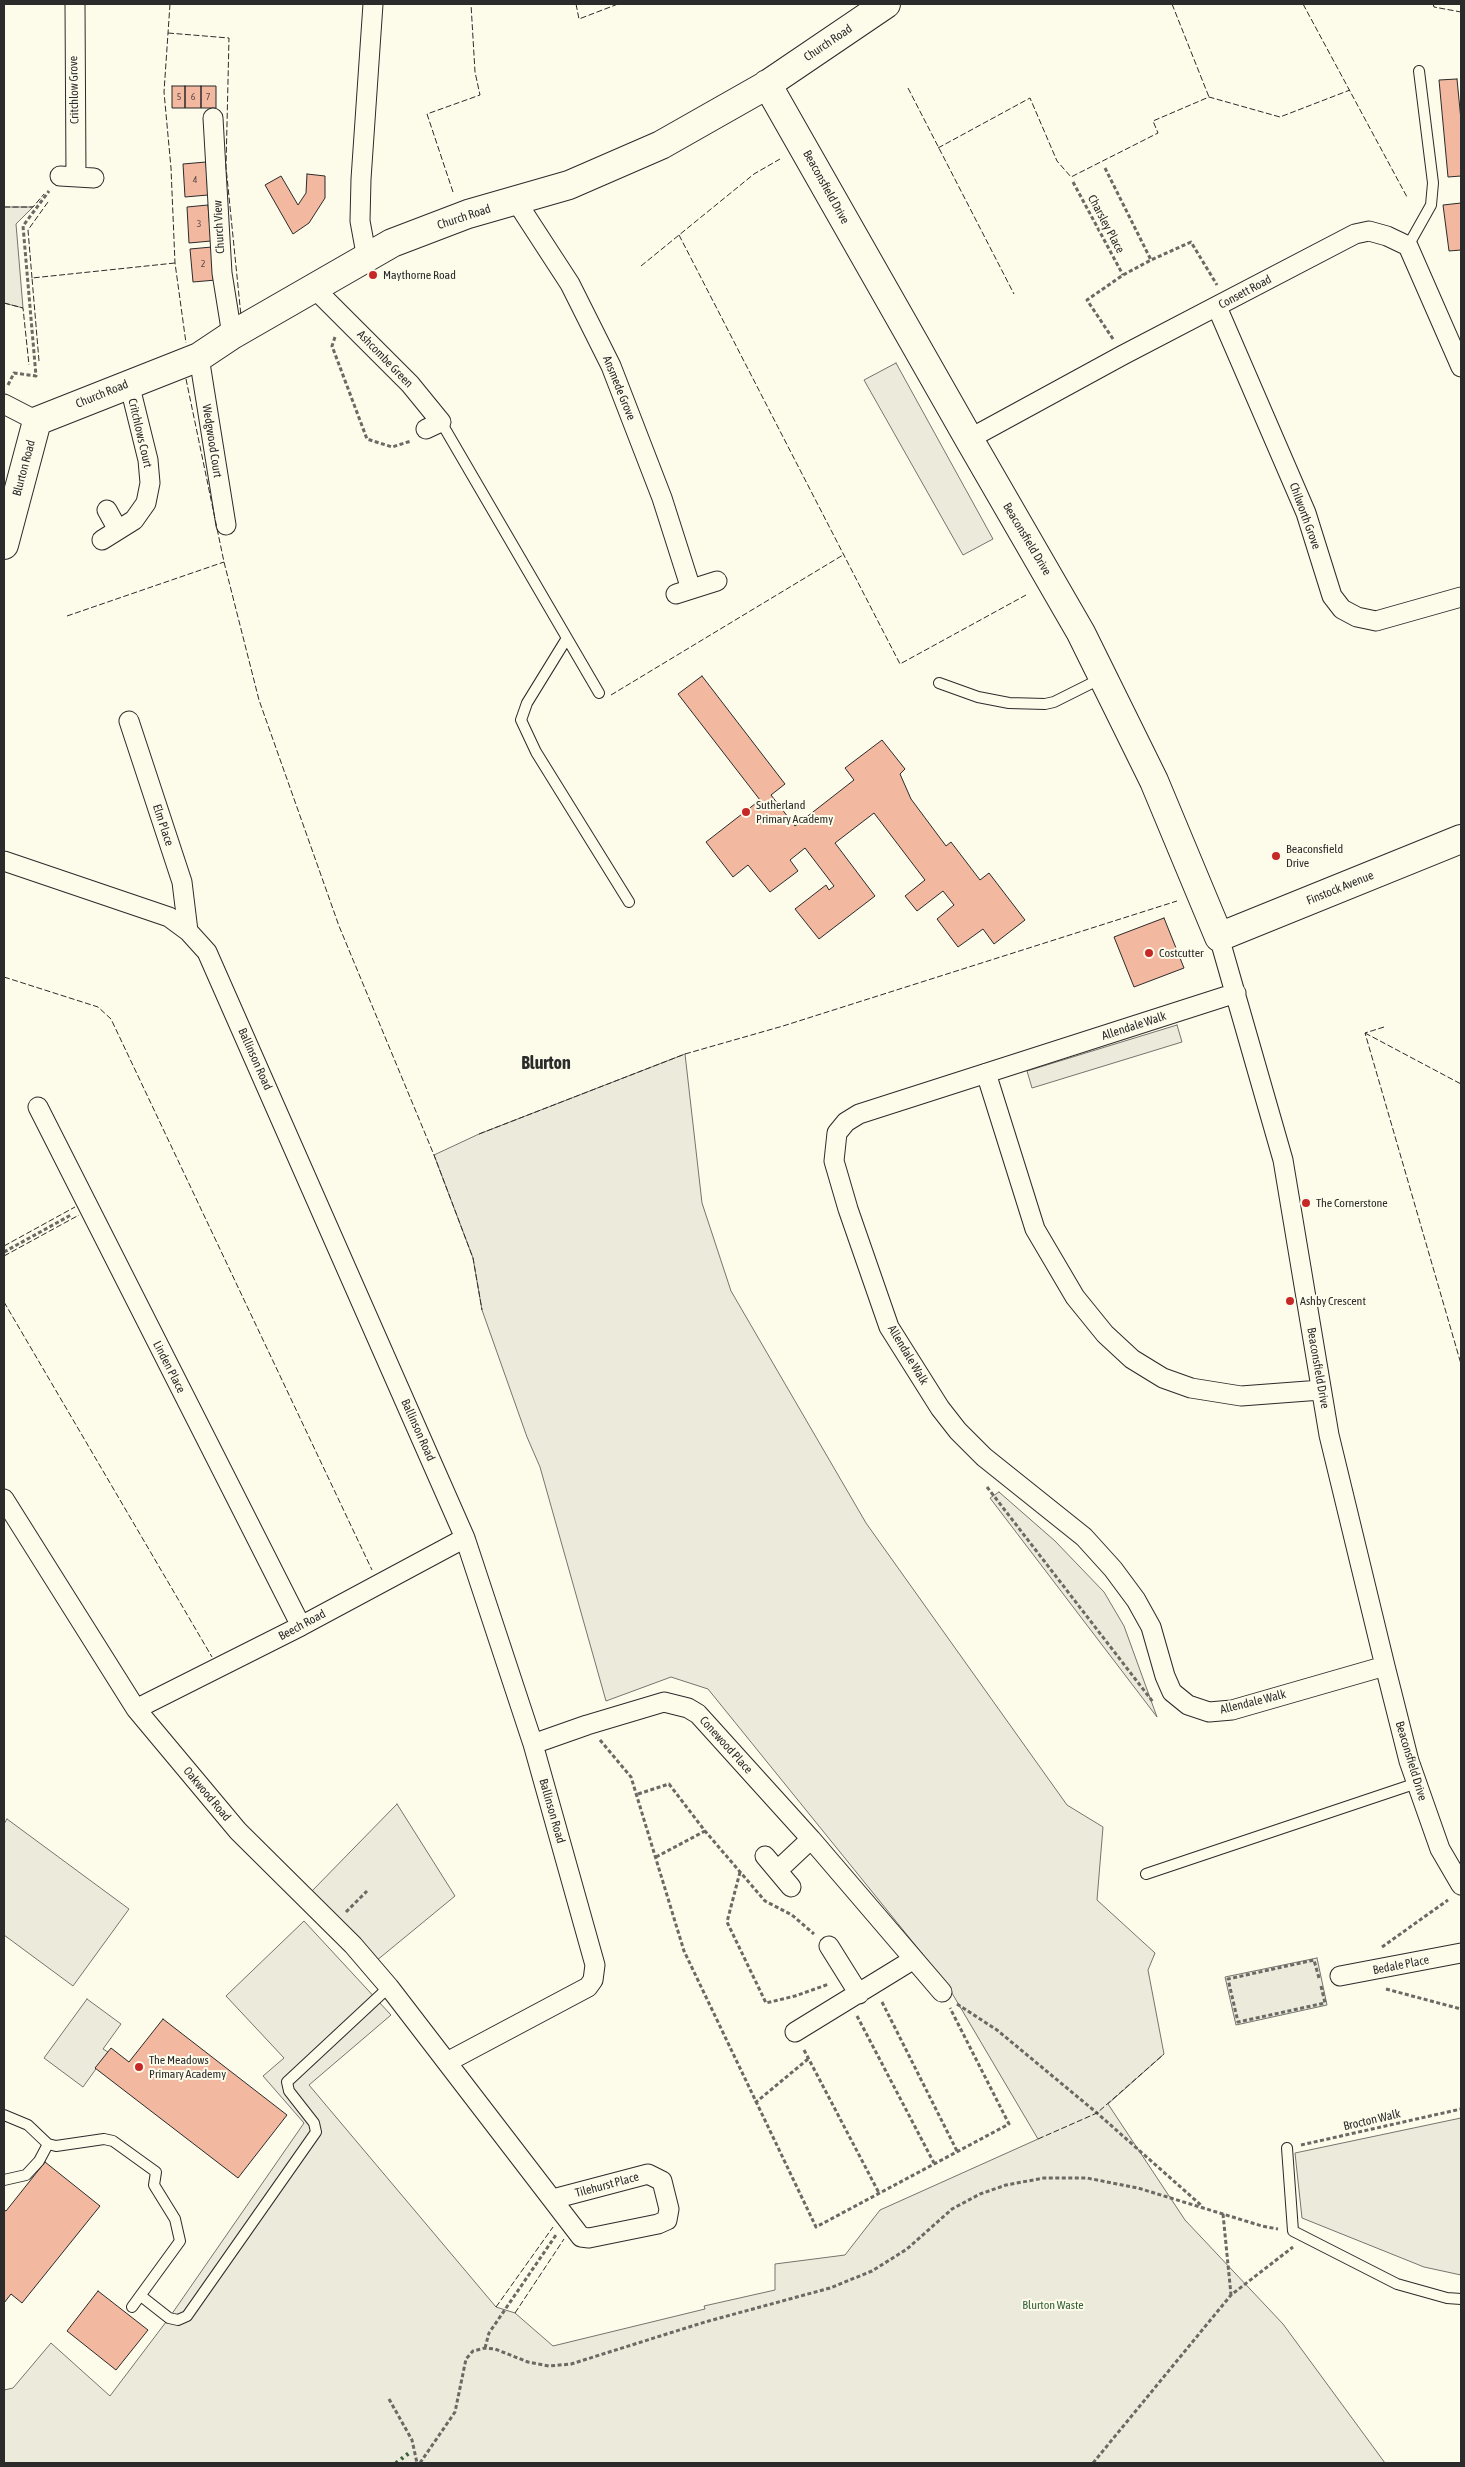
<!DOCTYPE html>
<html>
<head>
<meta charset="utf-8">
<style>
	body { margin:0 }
	#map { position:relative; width:1465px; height:2467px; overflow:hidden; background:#fdfbea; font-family:"Asap Condensed",sans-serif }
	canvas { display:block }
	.frame { position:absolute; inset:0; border:5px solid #2b2b2b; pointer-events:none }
</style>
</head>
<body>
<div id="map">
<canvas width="1465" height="2467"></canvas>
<div class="frame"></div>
</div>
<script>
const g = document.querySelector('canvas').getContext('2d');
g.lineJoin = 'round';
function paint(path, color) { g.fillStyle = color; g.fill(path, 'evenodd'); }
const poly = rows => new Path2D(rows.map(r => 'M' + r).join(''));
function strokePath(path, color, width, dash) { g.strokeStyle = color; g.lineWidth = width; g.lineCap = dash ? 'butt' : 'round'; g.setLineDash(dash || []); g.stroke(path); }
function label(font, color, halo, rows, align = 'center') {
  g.font = font + ' "Asap Condensed",sans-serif'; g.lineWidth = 4; g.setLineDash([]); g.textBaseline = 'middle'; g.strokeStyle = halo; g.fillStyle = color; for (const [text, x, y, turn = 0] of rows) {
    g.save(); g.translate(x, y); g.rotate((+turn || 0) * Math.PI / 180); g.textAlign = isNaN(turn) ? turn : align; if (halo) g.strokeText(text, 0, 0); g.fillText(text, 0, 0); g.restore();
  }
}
const green = poly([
	[4,207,33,207,16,224,23,308,4,303,4,207],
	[896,363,993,539,963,555,864,380,896,363],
	[685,1054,702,1203,731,1291,866,1523,1067,1805,1103,1827,1097,1900,1155,1953,1148,1970,1164,2054,1108,2104,1185,2220,1283,2324,1385,2463,4,2463,4,2390,13,2388,51,2343,110,2396,169,2318,304,2123,263,2076,284,2058,226,1996,304,1921,391,2015,309,2085,496,2307,515,2313,553,2346,705,2309,704,2306,775,2290,775,2264,845,2255,880,2210,1038,2139,946,1983,708,1689,671,1677,606,1701,540,1467,527,1437,482,1310,473,1258,434,1155,479,1134,685,1054],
	[999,1492,1055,1541,1104,1592,1124,1626,1157,1717,990,1498,999,1492],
	[397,1804,455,1896,376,1961,310,1893,397,1804],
	[7,1819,129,1909,73,1986,4,1935,4,1824,7,1819],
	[1317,1958,1327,2005,1236,2025,1225,1977,1317,1958],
	[87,1999,121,2024,103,2049,108,2052,83,2087,44,2058,87,1999],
	[1461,2118,1461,2275,1424,2267,1302,2218,1295,2153,1461,2118]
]);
paint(green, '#ecebdb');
strokePath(green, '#74746e', 1);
const parking = poly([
	[1177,1025,1182,1042,1032,1088,1027,1071,1177,1025]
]);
paint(parking, '#eceadb');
strokePath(parking, '#74746e', 1);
const building = poly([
	[1457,79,1461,120,1461,176,1448,177,1439,80,1457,79],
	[172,86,185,86,185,108,172,108,172,86],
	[185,86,201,86,201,108,185,108,185,86],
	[201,86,216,86,216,108,201,108,201,86],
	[206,162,208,195,185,197,183,164,206,162],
	[307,174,325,176,325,198,309,223,293,234,265,185,281,176,298,205,306,193,307,174],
	[1461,203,1461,250,1449,251,1443,205,1461,203],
	[208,205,211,241,189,243,187,207,208,205],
	[212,247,216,280,193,282,190,249,212,247],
	[702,676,785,784,771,795,795,826,854,780,845,768,882,740,905,769,900,774,911,799,946,846,951,842,980,880,989,873,1025,920,994,944,983,929,958,947,937,919,954,905,943,891,917,911,905,896,925,880,874,813,835,843,875,896,819,939,795,909,826,885,829,890,834,886,805,848,790,860,798,871,770,892,748,865,733,877,706,842,760,800,678,694,702,676],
	[1164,918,1184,968,1134,987,1114,937,1164,918],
	[163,2019,287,2115,238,2178,95,2068,111,2048,129,2062,163,2019],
	[45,2162,100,2206,22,2303,11,2294,4,2303,4,2210,6,2211,45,2162],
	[98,2291,148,2330,116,2370,67,2331,98,2291]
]);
paint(building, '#f2b8a0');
strokePath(building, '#2b2b2b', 1);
const lane = poly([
	[1408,246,1431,205,1433,183,1419,71],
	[441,422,599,693],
	[567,638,527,703,521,720,536,752,629,902],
	[939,683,978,697,1009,703,1045,704,1054,702,1102,678],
	[1146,1874,1417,1783],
	[4,2115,28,2125,48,2144,56,2146,104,2139,113,2141,156,2172,154,2185,175,2219,180,2241,132,2307],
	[1287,2148,1293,2231,1397,2284,1447,2298,1461,2299],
	[4,2180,26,2175,39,2161,48,2144],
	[141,2296,169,2318,178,2320,187,2316,316,2132,314,2123,289,2091,287,2082,389,1987]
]);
const street = poly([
	[75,4,76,177],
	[213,118,222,273,232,335],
	[60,176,94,178],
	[516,201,570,284,611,366,662,498,691,589],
	[367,259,360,221,361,179,373,4],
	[314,288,410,384,441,422,426,429],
	[1217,307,1306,513,1332,596,1342,609,1357,617,1376,621,1461,597],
	[199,357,226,525],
	[4,404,37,421],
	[969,439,1123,355,1355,234,1369,231,1387,236,1408,246,1461,367],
	[107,510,118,530],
	[102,540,134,520,146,503,150,483,148,460,129,383],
	[676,594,717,581],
	[129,721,182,882,188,931],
	[4,861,169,917,188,931,207,952,465,1538,533,1744,595,1965,593,1980,588,1987,447,2062],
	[1219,937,1283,1160,1329,1435,1385,1666,1409,1761,1440,1849,1461,1885],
	[1236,993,859,1114,846,1122,837,1133,834,1161,848,1209,889,1327,940,1408,958,1431,984,1457,1084,1537,1113,1569,1136,1600,1151,1627,1165,1676,1172,1692,1188,1705,1209,1712,1232,1710,1385,1666],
	[986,1073,1035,1229,1075,1297,1105,1334,1132,1359,1163,1378,1191,1388,1241,1396,1321,1390],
	[38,1107,301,1626],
	[4,1499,136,1709,238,1831,353,1945,389,1987,581,2237,589,2238,658,2224,667,2220,669,2209,662,2181,648,2174,553,2199],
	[136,1709,301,1626,465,1538],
	[533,1744,587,1725,664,1702,688,1708,698,1714,811,1839,942,1992],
	[765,1856,791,1887],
	[778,1870,811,1839],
	[829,1946,859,1994],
	[1340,1976,1461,1953],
	[795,2032,914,1959]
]);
const secondary = poly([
	[767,84,969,439,1081,633,1154,781,1219,937,1461,839],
	[4,545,37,421,199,357,232,335,392,243,468,214,569,185,661,145,765,86,886,4]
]);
strokePath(lane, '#2b2b2b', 12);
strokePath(street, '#2b2b2b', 21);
strokePath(secondary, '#2b2b2b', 30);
strokePath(poly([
	[1105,168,1151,260],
	[1073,182,1123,275],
	[335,337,332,346,367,439,392,447,411,441],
	[1113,339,1087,300,1123,275,1151,260,1191,242,1217,285],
	[8,385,14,373,36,376,23,226,49,191],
	[4,1252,71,1215],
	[987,1487,1153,1702],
	[600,1740,631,1777,684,1951,816,2227,1009,2124,950,2008],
	[638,1794,669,1784,705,1831,765,1901,792,1915,814,1934],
	[656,1857,705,1831],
	[740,1872,727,1922,766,2003,795,1996,829,1984],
	[346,1912,367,1891],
	[1382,1947,1448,1900],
	[1319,1978,1314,1960,1228,1979,1238,2022,1325,2003,1321,1986],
	[1386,1989,1461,2009],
	[882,2002,957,2151],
	[957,2004,997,2030,1097,2113,1202,2206],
	[857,2016,934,2163],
	[804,2050,879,2193],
	[755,2103,808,2059],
	[1301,2145,1461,2109],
	[1223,2214,1231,2295],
	[485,2348,489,2333,556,2235],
	[389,2399,412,2440,417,2463],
	[420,2463,455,2412,466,2359,473,2351,485,2348,495,2349,528,2362,549,2366,571,2364,705,2322,830,2288,872,2271,907,2249,952,2209,980,2194,1006,2185,1044,2178,1087,2178,1138,2188,1262,2226,1278,2229],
	[1093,2463,1231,2295,1293,2247]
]), '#6a6964', 3, [4, 2.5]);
strokePath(lane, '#fdfbea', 10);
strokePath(street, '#fdfbea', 19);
strokePath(secondary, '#fdfbea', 28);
strokePath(poly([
	[396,2463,409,2453]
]), '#34623c', 4, [2.5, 4]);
strokePath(poly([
	[170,4,164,92,171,168,175,263,186,343],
	[576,4,579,19,618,4],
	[1172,4,1209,97],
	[1303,4,1407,197],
	[1433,4,1434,7,1461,12],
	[168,33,229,38,226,167,241,316],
	[908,88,1014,294],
	[938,148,1030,98,1057,161,1071,177,1158,133,1153,121,1209,97,1280,117,1350,90],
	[453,192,427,114,480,95,475,72,471,4],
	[4,207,33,207,44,194],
	[679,235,900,664,1026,595],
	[641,266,754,174,780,159],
	[32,278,28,230,48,202],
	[4,303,23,308,29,365],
	[39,361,32,278,175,263],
	[186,379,224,562,259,700,339,926,434,1155,473,1258,482,1310],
	[67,616,224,562],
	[611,695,843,555],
	[4,977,98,1007,111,1019,372,1570],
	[1384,1027,1365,1033,1461,1364],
	[1365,1033,1461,1084],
	[479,1134,685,1054,783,1026,1177,901],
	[4,1246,75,1207],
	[4,1256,79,1215],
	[4,1302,212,1657],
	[1038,2139,1097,2113,1164,2054],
	[496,2307,553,2227],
	[515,2313,564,2239]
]), '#2b2b2b', 1, [6, 2.5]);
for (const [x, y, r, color] of [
	[373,275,5,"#c62828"],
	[746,812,5,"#c62828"],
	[1276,856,5,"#c62828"],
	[1149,953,5,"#c62828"],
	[1306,1203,5,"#c62828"],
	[1290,1301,5,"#c62828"],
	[139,2067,5,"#c62828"]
]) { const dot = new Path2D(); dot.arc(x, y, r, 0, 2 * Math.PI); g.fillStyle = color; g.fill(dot); strokePath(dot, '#fdfbea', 2); }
label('10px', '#5d4e48', null, [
	["5",179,97],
	["6",193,97],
	["7",208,97],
	["4",195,180],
	["3",199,224],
	["2",203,264]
]);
label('12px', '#2b2b2b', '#fdfbea', [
	["Church Road",828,43,-34],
	["Critchlow Grove",74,90,-91],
	["Beaconsfield Drive",826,187,61],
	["Church Road",464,217,-18],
	["Charsley Place",1106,224,62],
	["Church View",219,227,-93],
	["Consett Road",1245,292,-28],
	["Ashcombe Green",385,359,46],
	["Ansmede Grove",619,388,68],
	["Church Road",102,394,-22],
	["Critchlows Court",140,433,77],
	["Wedgwood Court",212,441,81],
	["Blurton Road",24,468,-75],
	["Chilworth Grove",1305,516,70],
	["Beaconsfield Drive",1027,539,59],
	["Elm Place",163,825,72],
	["Finstock Avenue",1340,888,-22],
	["Allendale Walk",1134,1026,-18],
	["Ballinson Road",255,1059,66],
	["Allendale Walk",908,1355,59],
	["Linden Place",169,1367,63],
	["Beaconsfield Drive",1318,1368,80],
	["Ballinson Road",418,1430,66],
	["Beech Road",302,1625,-28],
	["Allendale Walk",1253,1702,-14],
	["Conewood Place",726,1745,48],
	["Beaconsfield Drive",1411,1761,73],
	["Oakwood Road",207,1794,50],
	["Ballinson Road",552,1811,74],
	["Bedale Place",1401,1965,-11],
	["Brocton Walk",1372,2120,-13],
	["Tilehurst Place",607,2185,-15]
]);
label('12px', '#2b2b2b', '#fdfbea', [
	["Maythorne Road",383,275],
	["Sutherland",756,805],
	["Primary Academy",756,819],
	["Beaconsfield",1286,849],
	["Drive",1286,863],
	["Costcutter",1159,953],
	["The Cornerstone",1316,1203],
	["Ashby Crescent",1300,1301],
	["The Meadows",149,2060],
	["Primary Academy",149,2074]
], 'left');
label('12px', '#34623c', '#fdfbea', [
	["Blurton Waste",1053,2305]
]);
label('bold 18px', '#2b2b2b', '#fdfbea', [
	["Blurton",546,1063]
]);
</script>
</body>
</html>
